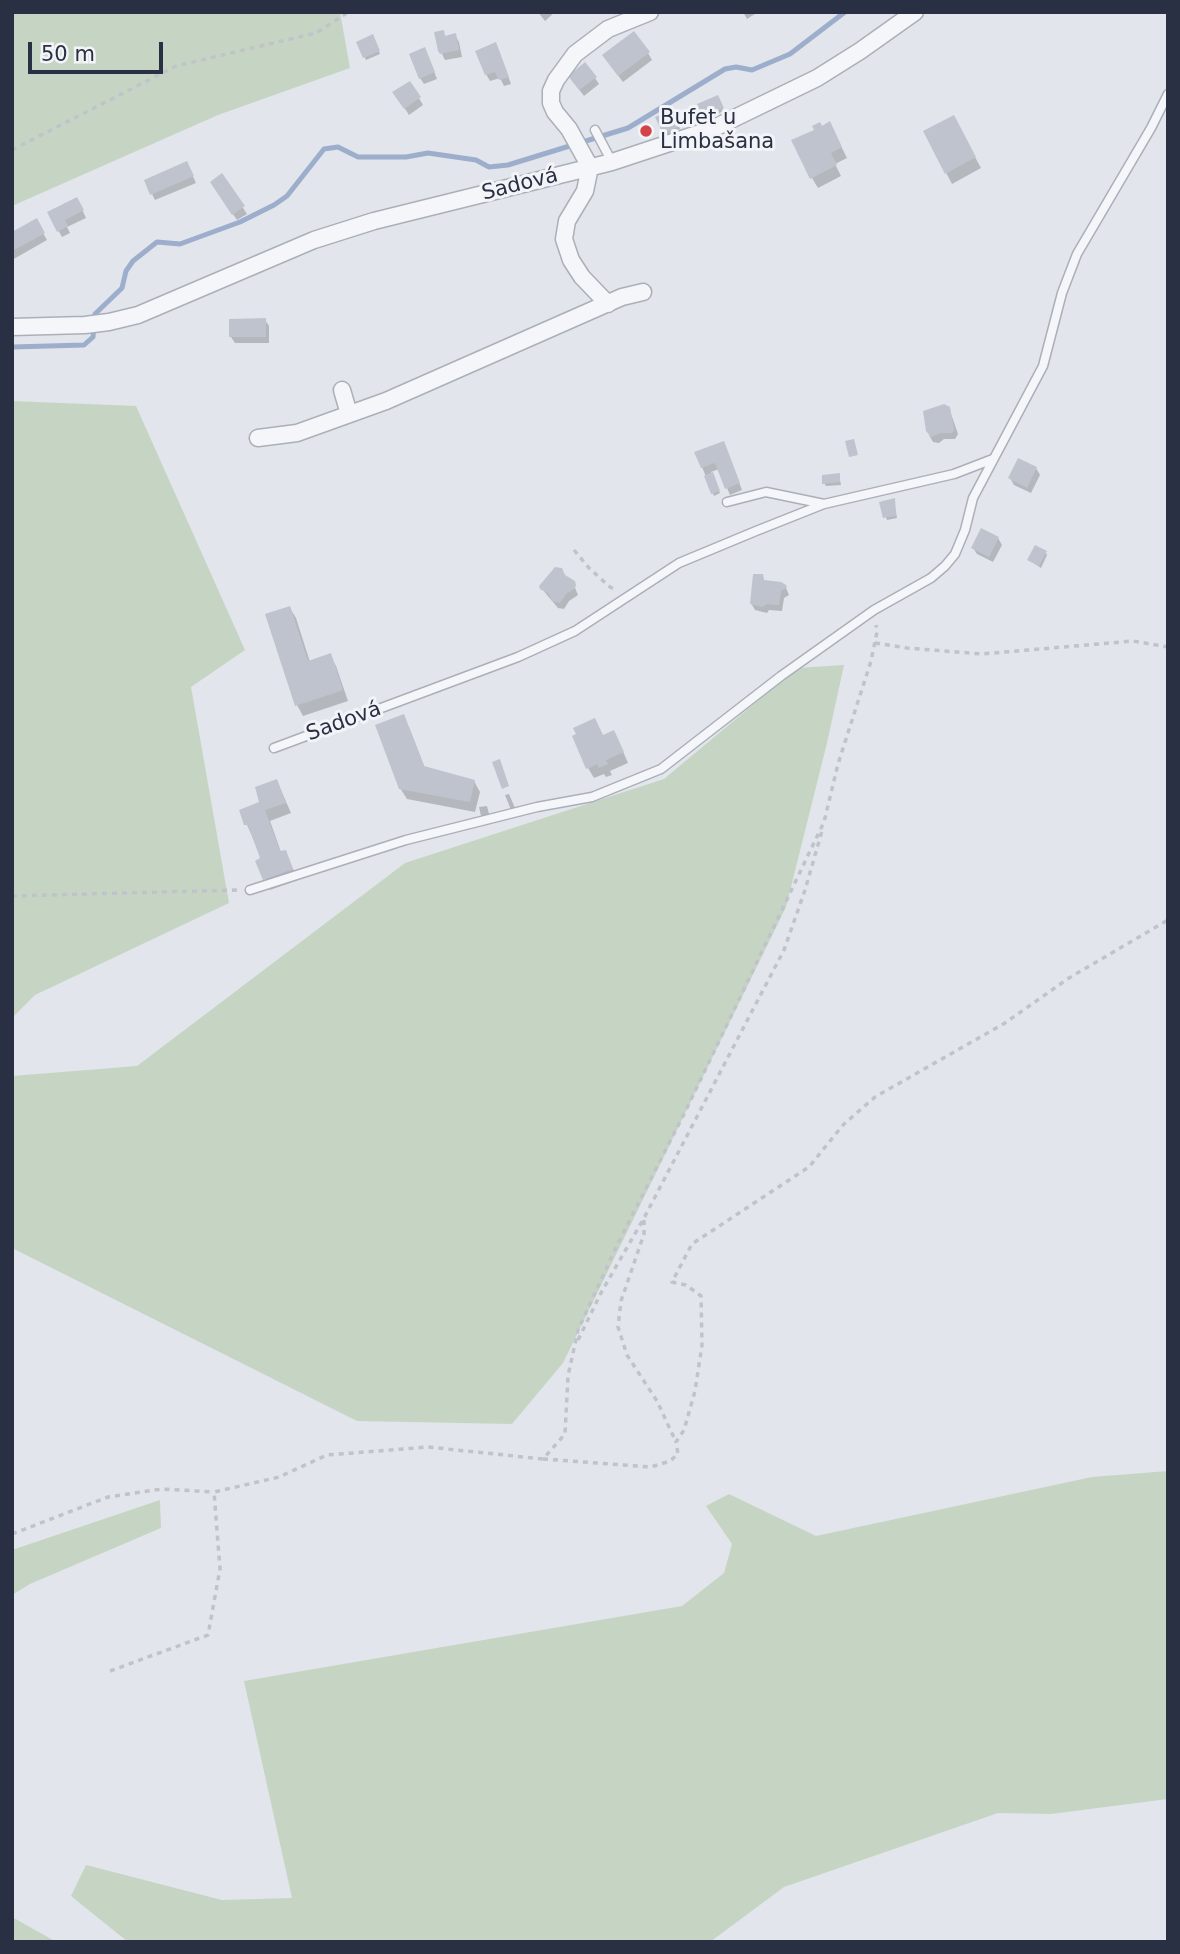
<!DOCTYPE html>
<html>
<head>
<meta charset="utf-8">
<style>
	body { margin:0 }
	#map { position:relative; width:1180px; height:1954px; overflow:hidden; background:#e2e5eb; font-family:"DejaVu Sans",sans-serif }
	canvas { display:block }
	.frame { position:absolute; inset:0; border:14px solid #2a3044; pointer-events:none }
	.scale { position:absolute; left:28px; top:42px; width:135px; height:32px; box-sizing:border-box; border:4px solid #2a3044; border-top:0; padding-left:9px; font-size:21px; line-height:24px; white-space:nowrap; color:#2a3044; -webkit-text-stroke:5px #f2f4f8; paint-order:stroke }
</style>
</head>
<body>
<div id="map">
<canvas width="1180" height="1954"></canvas>
<div class="frame"></div>
<div class="scale">50 m</div>
</div>
<script>
const g = document.querySelector('canvas').getContext('2d');
g.lineJoin = 'round';
function paint(path, color) { g.fillStyle = color; g.fill(path, 'evenodd'); }
const poly = rows => new Path2D(rows.map(r => 'M' + r).join(''));
function strokePath(path, color, width, dash) { g.strokeStyle = color; g.lineWidth = width; g.lineCap = dash ? 'butt' : 'round'; g.setLineDash(dash || []); g.stroke(path); }
function label(font, color, halo, rows, align = 'center') {
  g.font = font + ' "DejaVu Sans",sans-serif'; g.lineWidth = 6; g.setLineDash([]); g.textBaseline = 'middle'; g.strokeStyle = halo; g.fillStyle = color; for (const [text, x, y, turn = 0] of rows) {
    g.save(); g.translate(x, y); g.rotate((+turn || 0) * Math.PI / 180); g.textAlign = isNaN(turn) ? turn : align; if (halo) g.strokeText(text, 0, 0); g.fillText(text, 0, 0); g.restore();
  }
}
paint(poly([
	[12,12,340,12,350,68,218,115,12,206],
	[12,401,136,406,245,650,191,687,229,903,35,995,12,1018],
	[844,665,827,743,786,907,563,1363,512,1424,357,1421,12,1248,12,1076,137,1066,405,863,664,779,797,668],
	[1168,1471,1168,1799,1051,1814,998,1813,784,1887,710,1942,128,1942,71,1896,86,1865,222,1900,292,1898,244,1681,682,1606,724,1573,732,1544,706,1506,729,1494,816,1536,1092,1477],
	[160,1500,161,1528,30,1584,12,1595,12,1550],
	[12,1917,53,1940,57,1942,12,1942]
]), '#c6d5c3');
paint(poly([
	[538,12,555,12,545,21],
	[758,12,747,19,743,12],
	[443,32,446,37,455,35,459,42,462,57,445,60,442,54],
	[372,37,380,54,366,60,358,43],
	[499,51,511,84,504,86,500,78,490,81,486,74],
	[648,53,652,60,623,82,608,62],
	[428,56,437,79,424,84,420,78],
	[595,78,599,84,584,96,574,83],
	[410,83,423,105,409,115,395,93],
	[718,97,724,111,705,119,699,105],
	[672,112,680,129,666,136,657,118],
	[953,117,981,168,952,184,925,132],
	[822,128,835,134,847,158,835,164,841,176,818,188,812,178],
	[190,170,196,183,155,200,152,194],
	[222,176,247,214,237,220,216,189],
	[80,205,86,218,67,227,70,233,62,237,49,213],
	[36,221,47,240,12,260,12,234],
	[265,320,269,326,269,343,235,343,231,337],
	[949,408,958,434,955,439,944,439,939,443,933,442,929,435],
	[726,449,742,490,730,495,719,469,711,472,720,493,714,496,702,467],
	[1036,468,1040,475,1031,493,1014,485,1010,478],
	[839,475,841,485,826,486,824,483],
	[894,500,897,518,887,520,881,503],
	[998,538,1002,545,993,562,977,554,973,548],
	[1046,553,1047,555,1041,568,1029,560],
	[762,576,765,582,780,584,786,588,789,595,784,598,782,611,769,610,767,613,755,610,751,603],
	[565,577,573,583,578,595,569,601,564,609,558,608,542,589],
	[290,608,296,618,310,662,330,655,336,666,348,701,303,716,297,705],
	[409,727,425,768,474,781,480,792,475,812,407,799,400,788],
	[619,742,628,763,610,771,612,775,606,777,604,774,594,778,588,768],
	[277,781,291,813,270,821,281,852,285,851,298,880,270,890,257,861,262,859,241,811,262,803],
	[509,794,515,808,511,810,505,795],
	[487,806,489,814,481,816,479,807]
]), '#0003');
strokePath(poly([
	[12,347,84,345,93,337,95,314,122,288,126,271,133,261,157,242,180,244,240,222,274,205,287,196,324,149,338,147,358,157,406,157,428,153,476,160,489,167,508,165,628,128,725,69,736,67,752,70,790,54,845,12]
]), '#9daecc', 5);
paint(poly([
	[444,30,445,36,456,33,459,50,440,54,438,51,434,32],
	[634,31,650,52,618,76,602,55],
	[373,34,380,51,363,58,356,42],
	[496,42,509,77,499,80,495,72,485,75,475,51],
	[425,47,435,72,419,79,409,54],
	[585,62,597,77,579,90,568,76],
	[410,81,421,97,404,109,392,92],
	[718,95,724,108,702,117,697,104],
	[673,110,680,126,663,134,655,117],
	[954,115,976,157,945,174,923,131],
	[830,121,842,147,831,153,837,165,810,179,791,140,814,130,812,126,820,122,822,126],
	[187,161,194,176,150,195,144,180],
	[222,173,245,206,232,215,210,182],
	[77,197,84,210,65,220,68,226,57,232,47,212],
	[37,218,45,233,12,251,12,232],
	[266,318,266,337,229,337,229,319],
	[944,404,950,407,954,430,952,433,940,433,931,437,926,431,923,411],
	[854,439,858,455,849,457,845,441],
	[724,441,740,483,725,489,715,463,701,468,694,452],
	[1018,458,1037,467,1027,488,1008,478],
	[713,472,720,491,711,494,704,476],
	[840,473,840,482,822,484,822,475],
	[895,498,896,516,883,518,879,502],
	[981,528,999,537,989,557,971,548],
	[1035,545,1047,551,1039,566,1027,560],
	[555,567,562,568,565,575,575,581,576,585,575,588,566,594,560,603,552,601,549,594,540,589,539,586],
	[753,574,763,574,764,580,781,582,786,585,787,587,781,591,779,605,766,604,763,607,750,604],
	[290,606,308,661,331,653,343,690,295,706,265,614],
	[404,714,424,766,475,780,470,802,399,789,375,725],
	[595,718,603,735,614,730,624,752,606,760,608,764,599,768,597,764,586,769,572,736,576,734,573,728],
	[500,759,509,786,502,789,492,762],
	[277,779,286,803,265,810,280,851,286,850,293,869,263,880,255,861,260,858,248,825,244,825,239,810,259,802,255,787]
]), '#bfc3ce');
const service = poly([
	[595,130,612,162],
	[727,502,766,492,824,504],
	[274,748,518,657,575,631,679,563,756,531,824,504,954,474,993,459],
	[250,890,406,840,537,807,592,797,661,769,781,676,874,610,931,578,945,566,955,554,965,530,973,498,1043,366,1062,293,1077,254,1151,128,1168,94]
]);
const minor = poly([
	[608,304,582,277,571,260,564,239,567,221,585,191,590,167,569,129,555,112,551,103,551,91,556,80,575,54,608,29,650,12],
	[12,327,85,325,109,322,138,315,314,240,374,221,612,162,712,129,817,78,860,51,915,12],
	[342,390,349,414],
	[258,438,297,433,386,401,622,297,643,292]
]);
strokePath(service, '#abafb9', 11);
strokePath(minor, '#abafb9', 19);
strokePath(poly([
	[12,150,176,66,316,33,348,12],
	[574,550,589,568,610,587,617,590],
	[875,643,907,648,982,654,1133,641,1168,647],
	[12,896,237,890],
	[644,1220,644,1234,621,1301,618,1327,627,1355,657,1401,676,1442],
	[578,1340,602,1291,644,1218,784,950,805,890,822,831],
	[543,1459,651,1467,670,1461,678,1454,676,1442,684,1430,695,1391,702,1345,701,1296,686,1285,672,1282,692,1244,809,1167,843,1125,875,1097,1005,1023,1069,978,1168,920],
	[12,1534,108,1497,162,1489,214,1492],
	[110,1671,208,1635,220,1569,214,1492,279,1477,327,1455,428,1447,543,1459,565,1434,568,1376,578,1330,617,1245,686,1110,824,822,838,764,871,661,877,632,876,625]
]), '#c0c3ca', 3.5, [5, 5]);
strokePath(service, '#f5f6f9', 8);
strokePath(minor, '#f5f6f9', 16);
for (const [x, y, r, color] of [
	[646,131,7,"#d34448"]
]) { const dot = new Path2D(); dot.arc(x, y, r, 0, 2 * Math.PI); g.fillStyle = color; g.fill(dot); strokePath(dot, '#f2f4f8', 2.5); }
label('21px', '#2a3044', '#f2f4f8', [
	["Bufet u",660,119],
	["Limbašana",660,143]
], 'left');
label('21px', '#2a3044', '#f2f4f8', [
	["Sadová",520,185,-14],
	["Sadová",344,722,-20]
]);
</script>
</body>
</html>
